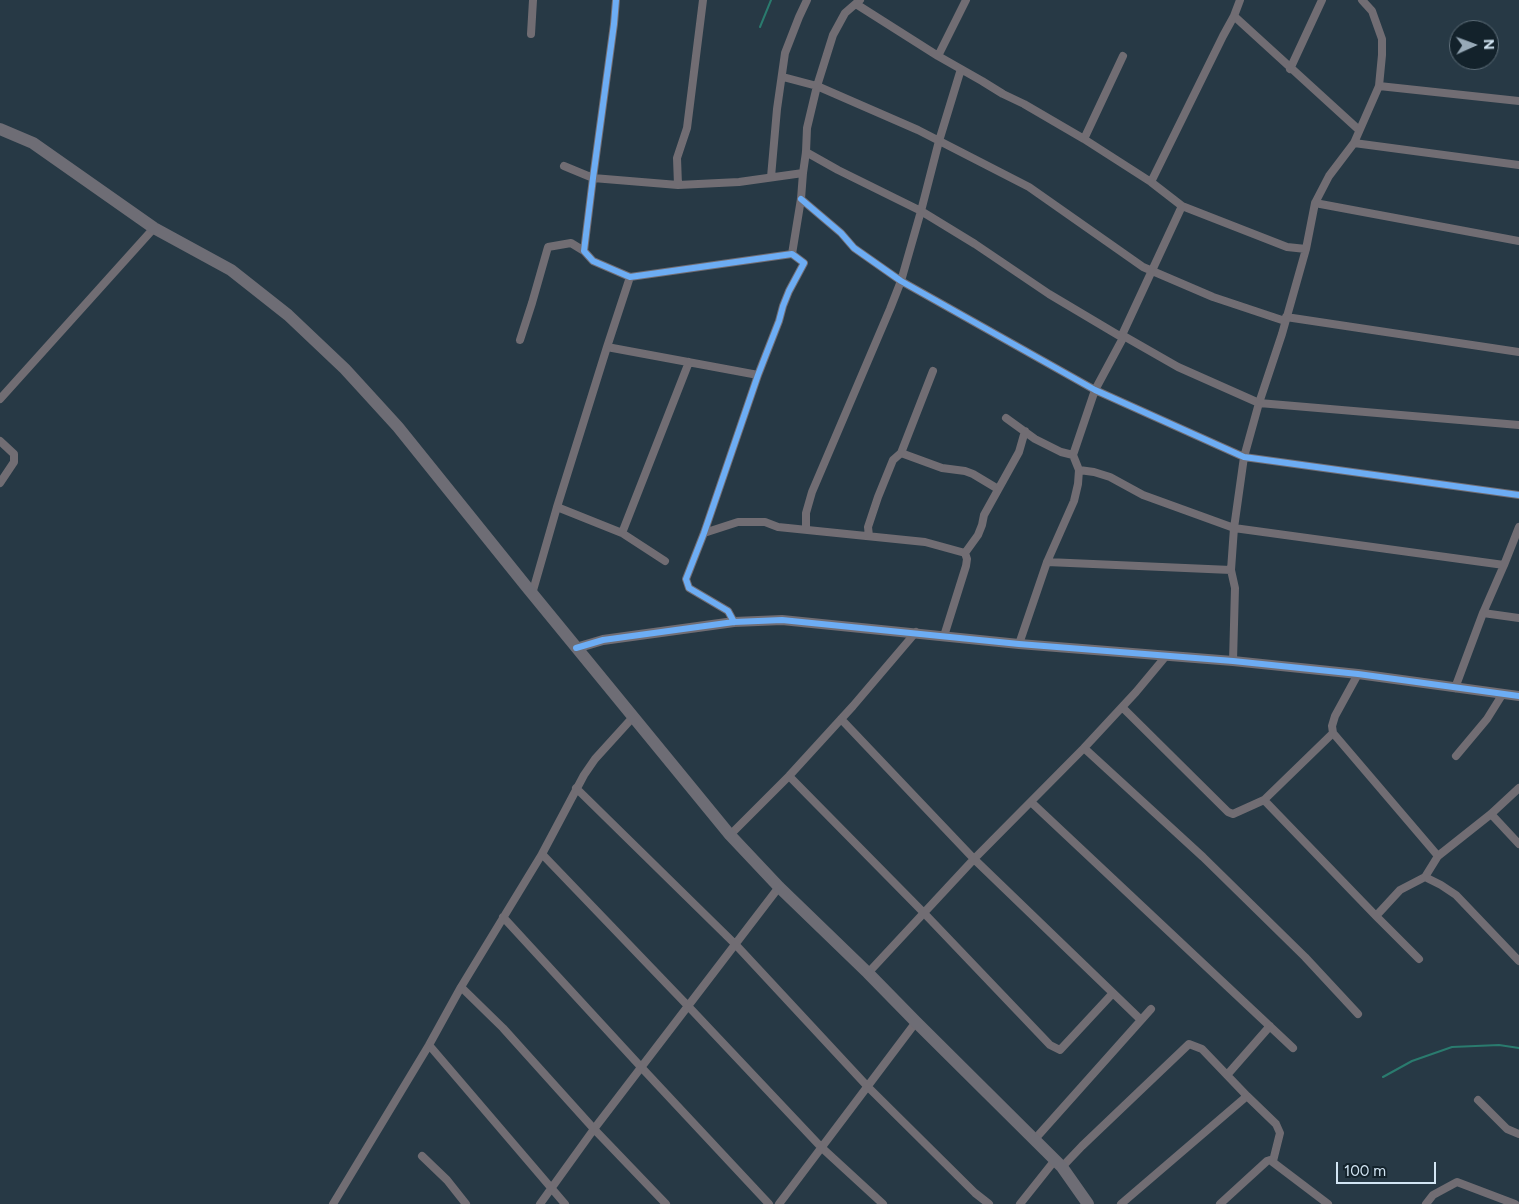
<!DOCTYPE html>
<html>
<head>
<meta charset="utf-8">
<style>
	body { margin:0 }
	#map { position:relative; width:1519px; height:1204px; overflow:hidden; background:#273945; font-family:Figtree,sans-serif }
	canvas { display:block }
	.north { position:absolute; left:1449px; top:20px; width:50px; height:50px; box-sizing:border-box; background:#13222b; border:1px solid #60707b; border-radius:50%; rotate:88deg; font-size:14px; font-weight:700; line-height:20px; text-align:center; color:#d3e6f4 }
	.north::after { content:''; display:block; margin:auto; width:18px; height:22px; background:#97a9b7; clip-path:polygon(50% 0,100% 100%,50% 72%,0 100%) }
	.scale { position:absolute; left:1336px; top:1162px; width:100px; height:22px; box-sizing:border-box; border:2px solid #d3e6f4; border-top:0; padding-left:6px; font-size:15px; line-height:18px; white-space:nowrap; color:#d3e6f4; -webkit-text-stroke:4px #13222b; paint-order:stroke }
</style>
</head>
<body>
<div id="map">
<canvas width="1519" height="1204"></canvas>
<div class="north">N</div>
<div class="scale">100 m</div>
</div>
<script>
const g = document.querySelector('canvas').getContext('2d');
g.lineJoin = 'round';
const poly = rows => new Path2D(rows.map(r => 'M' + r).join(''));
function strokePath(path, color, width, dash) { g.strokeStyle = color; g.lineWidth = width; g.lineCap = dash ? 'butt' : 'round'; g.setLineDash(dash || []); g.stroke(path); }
strokePath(poly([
	[760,27,771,0],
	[1383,1077,1412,1061,1452,1047,1499,1045,1519,1048]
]), '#2a7b6e', 2);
strokePath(poly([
	[616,0,614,24,593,178,584,251,593,261,630,277,792,254,804,263,789,291,783,306,779,321,758,375,704,533,686,579,689,588,728,611,734,622],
	[856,4,938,56,982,81,1003,94,1024,104,1084,139,1151,182,1182,206,1287,247,1306,249],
	[1234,16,1359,130],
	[531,34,533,0],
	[938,56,966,0],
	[1290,69,1322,0],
	[783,77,817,86,918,130,1029,187,1143,267,1213,297,1285,321],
	[1379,86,1519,101],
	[1084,139,1123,56],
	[1354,143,1519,165],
	[806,152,838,170,921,211,975,244,1049,294,1123,338],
	[564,166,593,178,678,185,739,182,803,173],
	[771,177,777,109,785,53,799,17,807,0],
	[1151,182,1223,36,1234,16,1240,0],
	[678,185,677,158,687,128,703,0],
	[801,199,841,233,854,248,901,281,1095,390,1244,457,1519,495],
	[1315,203,1519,241],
	[792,254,801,199,803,173,806,152,807,128,817,86,833,35,845,13,860,0],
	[1286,317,1519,352],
	[1122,335,1178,367,1259,403,1519,425],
	[520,340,532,303,548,247,571,243,584,251],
	[607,347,758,375],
	[0,399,154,228],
	[1006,418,1035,439,1061,452,1073,455],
	[0,441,14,454,14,462,0,483],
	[901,453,942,468,965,471,973,474,998,489],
	[1079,470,1094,472,1110,477,1143,495,1234,528,1504,565],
	[557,507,622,533,665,561],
	[806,529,806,513,812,492,890,309,901,281,921,211,939,141,961,69],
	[622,533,689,362],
	[704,533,738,522,765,522,778,527,925,542,965,553],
	[869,536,868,527,878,497,893,460,901,453,933,371],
	[965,553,978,535,982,525,984,515,1019,452,1025,431],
	[1047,562,1231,570],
	[532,594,557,507,607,347,630,277],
	[1483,613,1519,618],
	[944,636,966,566,967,559,965,553],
	[1019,644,1047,562,1074,501,1078,484,1079,470,1073,455,1095,390,1123,338,1122,335,1182,206],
	[1233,661,1235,588,1231,570,1234,528,1244,457,1259,403,1282,334,1306,249,1315,203,1329,176,1354,143,1379,86,1382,55,1382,39,1372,11,1362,0],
	[1358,674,1335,716,1332,726,1333,733,1438,856],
	[1455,688,1483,613,1504,565,1519,527],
	[1122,707,1228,812,1233,814,1264,800,1333,733],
	[841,719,974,859,1141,1020],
	[1084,748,1203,857,1305,957,1358,1014],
	[1456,756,1487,719,1502,695],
	[789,776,924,913,1050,1045,1060,1050,1113,993],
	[576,788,736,945,868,1087,975,1193,989,1204],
	[1264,800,1376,916,1419,959],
	[1031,802,1293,1048],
	[1491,814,1519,844],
	[730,835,789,776,853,706,916,632],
	[542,854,688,1006,821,1147,883,1204],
	[1425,877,1441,885,1456,895,1519,961],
	[1376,916,1400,890,1425,877,1438,856,1491,814,1519,788],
	[503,917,641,1067,769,1204],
	[868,973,974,859,1084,748,1136,692,1166,656],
	[461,987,503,1028,594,1129,666,1204],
	[429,1045,565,1204],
	[1227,1075,1270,1026],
	[1478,1100,1507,1129,1519,1134],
	[1035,1139,1151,1009],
	[422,1156,447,1180,466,1204],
	[1062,1167,1082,1146,1189,1044,1202,1049,1247,1096,1276,1124,1280,1133,1273,1161],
	[333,1204,429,1045,461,987,542,854,584,775,595,759,634,716],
	[540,1204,594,1129,779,887],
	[779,1204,916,1022],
	[1020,1204,1055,1160],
	[1121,1204,1247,1096],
	[1220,1204,1267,1161,1270,1160,1328,1204],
	[1426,1204,1433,1195,1457,1182,1515,1204]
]), '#716d73', 8);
strokePath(poly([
	[576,648,603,640,734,622,782,620,1019,644,1233,661,1358,674,1519,696]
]), '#716d73', 10);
strokePath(poly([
	[0,129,33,143,154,228,231,270,288,315,345,369,398,427,526,586,730,835,779,887,868,973,916,1022,1055,1160,1062,1167,1088,1204]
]), '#6e6d75', 12);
strokePath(poly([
	[616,0,614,24,593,178,584,251,593,261,630,277,792,254,804,263,789,291,783,306,779,321,758,375,704,533,686,579,689,588,728,611,734,622],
	[801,199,841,233,854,248,901,281,1095,390,1244,457,1519,495],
	[576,648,603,640,734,622,782,620,1019,644,1233,661,1358,674,1519,696]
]), '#6dadf4', 6);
</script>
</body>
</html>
